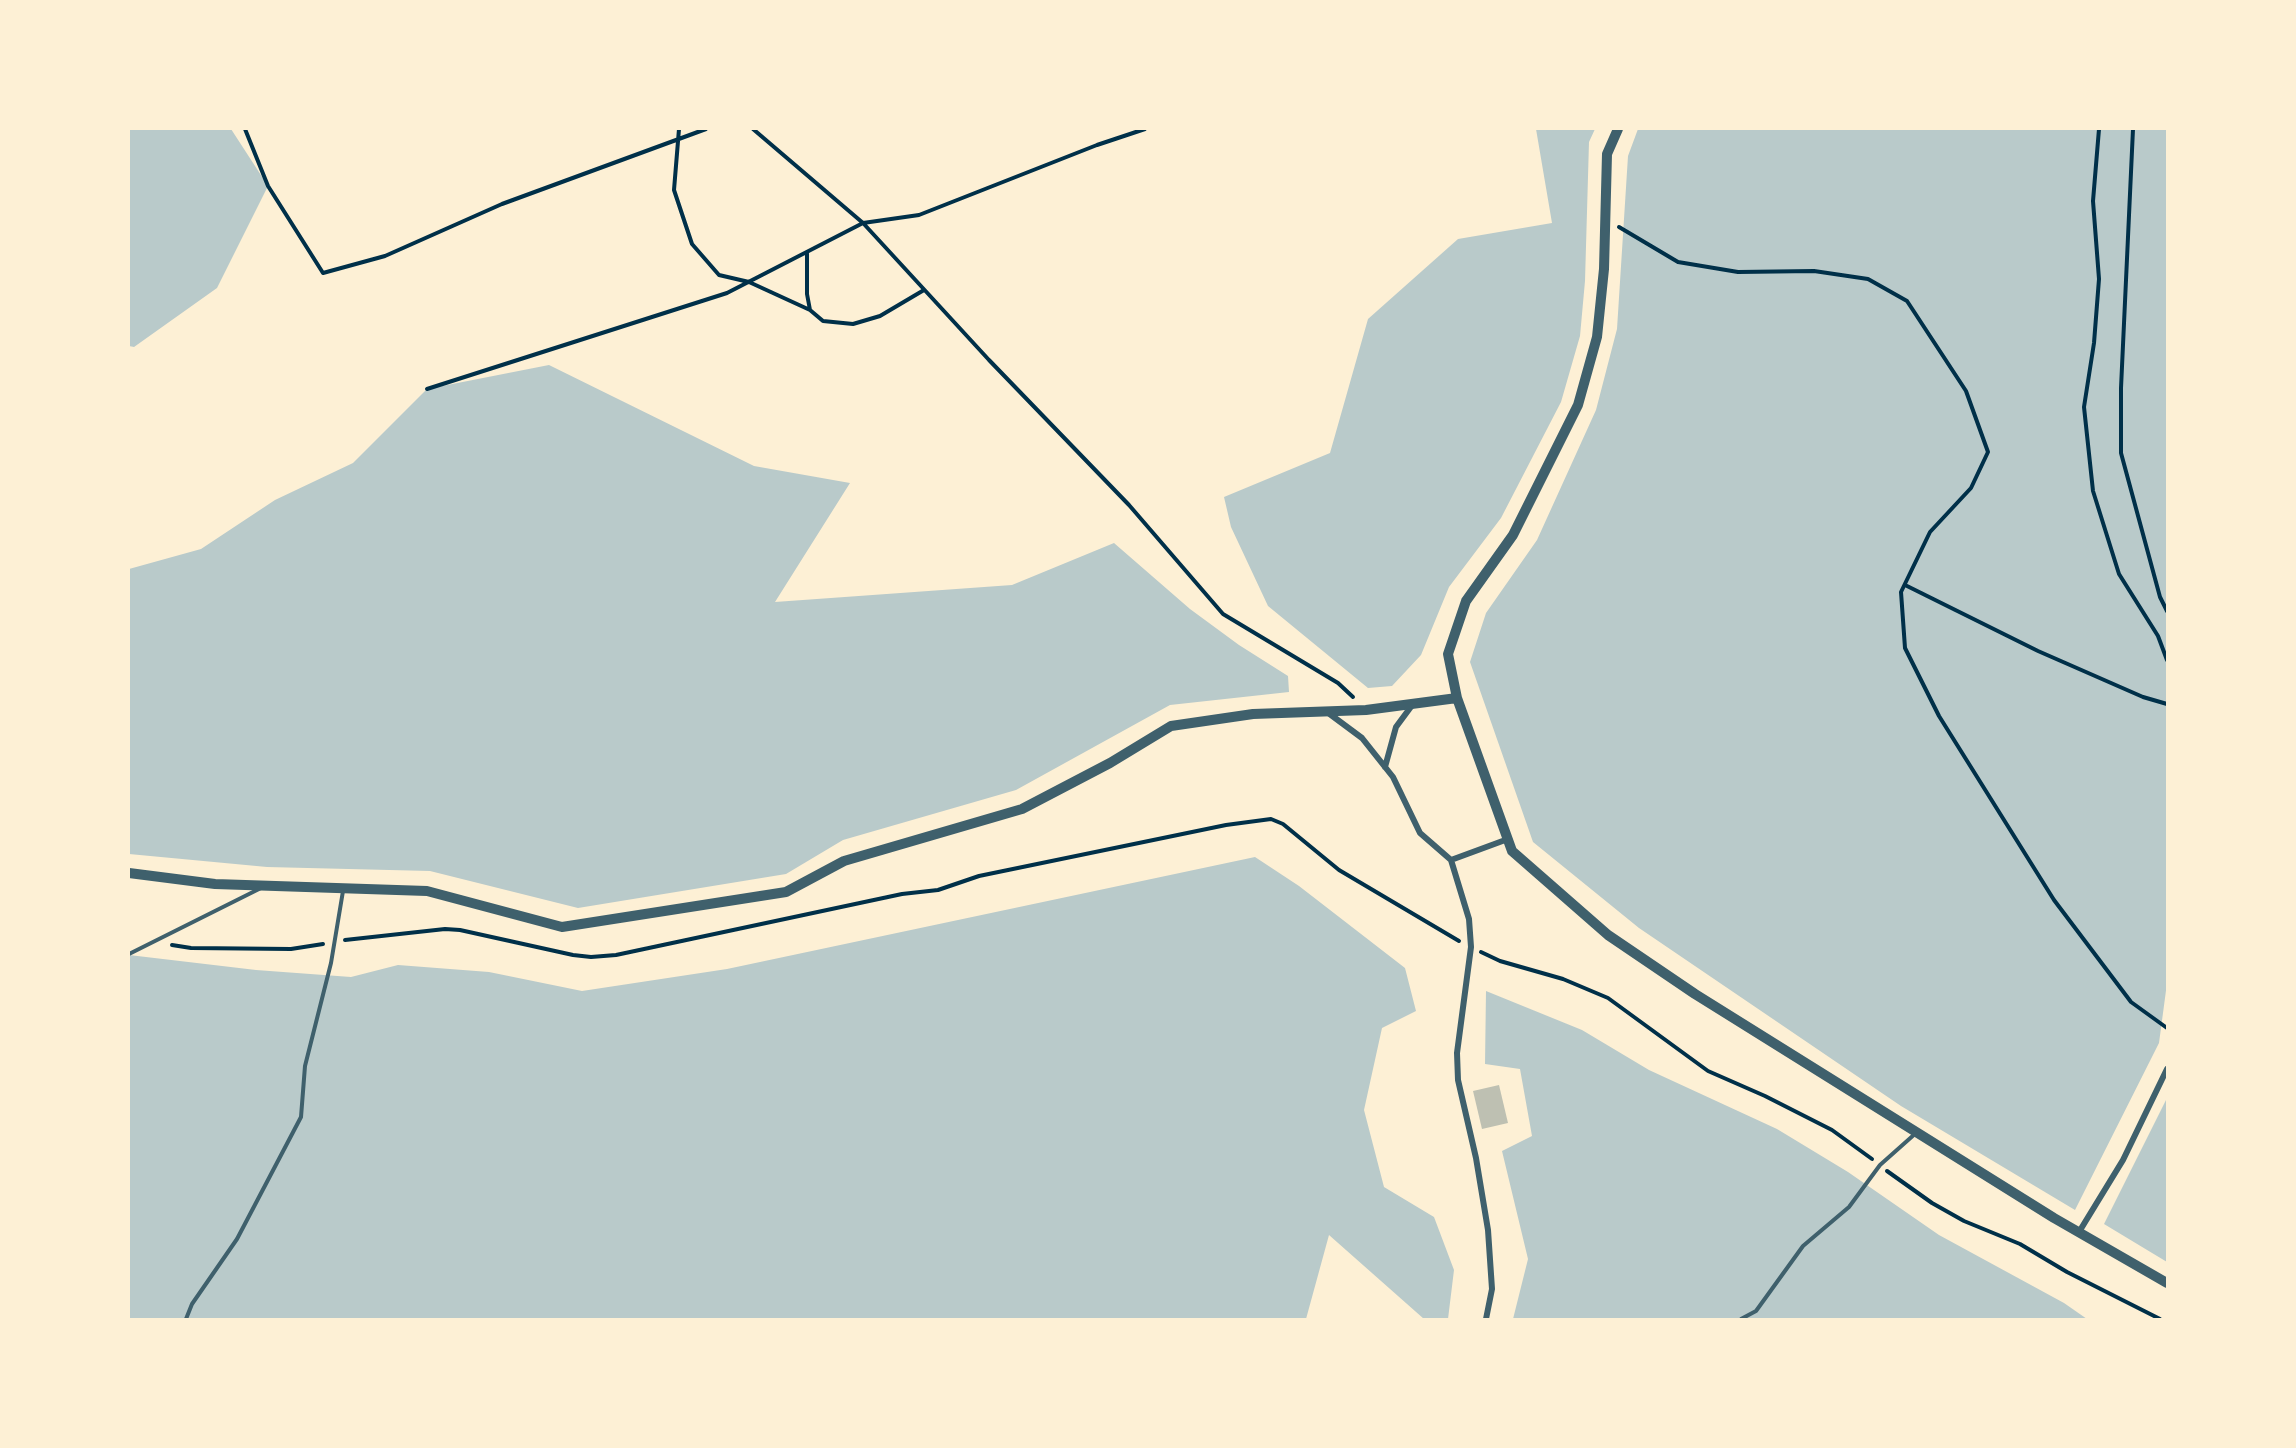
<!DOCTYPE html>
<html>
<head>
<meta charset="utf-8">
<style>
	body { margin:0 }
	#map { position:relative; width:2296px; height:1448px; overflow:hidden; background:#fdf0d5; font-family:"Archivo Narrow",sans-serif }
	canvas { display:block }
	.frame { position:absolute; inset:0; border:130px solid #fdf0d5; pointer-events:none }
</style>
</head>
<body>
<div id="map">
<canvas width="2296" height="1448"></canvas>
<div class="frame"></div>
</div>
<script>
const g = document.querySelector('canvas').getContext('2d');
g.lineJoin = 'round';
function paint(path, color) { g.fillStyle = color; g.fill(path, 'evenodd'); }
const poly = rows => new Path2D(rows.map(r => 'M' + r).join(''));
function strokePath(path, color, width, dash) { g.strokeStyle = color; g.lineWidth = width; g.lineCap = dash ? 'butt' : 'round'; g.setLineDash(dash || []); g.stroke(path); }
paint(poly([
	[129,129,231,129,268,186,217,288,134,347,129,346],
	[1536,129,1595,129,1589,142,1585,281,1580,336,1561,402,1501,518,1449,587,1421,655,1392,686,1368,688,1268,606,1231,527,1224,497,1330,453,1368,319,1458,239,1552,223],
	[1638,129,2167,129,2167,983,2159,1043,2075,1210,1901,1106,1639,928,1533,842,1470,662,1486,613,1537,540,1596,410,1617,329,1628,156],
	[549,365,754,466,850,483,775,602,1012,585,1114,543,1190,609,1239,645,1288,676,1289,692,1170,705,1016,790,843,840,786,874,578,908,430,871,267,867,129,854,129,569,201,549,275,500,353,463,427,389],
	[1255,857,1299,886,1405,968,1416,1011,1382,1028,1364,1110,1384,1187,1434,1217,1454,1270,1448,1319,1424,1319,1329,1235,1306,1319,129,1319,129,955,256,970,351,977,398,965,489,972,582,991,727,969],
	[1486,991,1582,1030,1649,1070,1777,1129,1848,1172,1939,1235,2064,1303,2087,1319,1513,1319,1528,1259,1502,1151,1532,1136,1520,1069,1485,1064],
	[2167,1098,2167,1262,2104,1224]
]), '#b9caca');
paint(poly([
	[1499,1085,1508,1123,1482,1129,1473,1091]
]), '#bec0b2');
strokePath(poly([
	[245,129,268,186,323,273,385,256,502,204,706,129],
	[679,129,674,190,692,244,719,275,749,282,810,310],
	[753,129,863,223,989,360,1129,505,1223,614,1338,683,1353,697],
	[2099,129,2093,201,2099,279,2094,343,2084,407,2093,491,2119,574,2158,636,2167,660],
	[2133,129,2121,388,2121,453,2160,597,2167,611],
	[1619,227,1678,262,1738,272,1814,271,1868,279,1907,301,1966,391,1988,452,1971,488,1930,532,1901,592,1905,648,1939,716,2054,900,2131,1002,2167,1028],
	[807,252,807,294,810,310,823,321,853,324,880,316,924,290],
	[427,389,727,293,863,223,919,215,1097,145,1145,129],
	[1905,585,2038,651,2143,697,2167,704],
	[345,940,445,929,460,930,573,955,591,957,616,955,902,894,938,890,979,876,1226,825,1271,819,1283,824,1339,870,1459,941],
	[172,945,191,948,291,949,323,944],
	[1481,952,1500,961,1563,979,1608,998,1708,1071,1765,1096,1832,1130,1872,1159],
	[1887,1171,1932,1203,1964,1221,2020,1244,2067,1272,2160,1319]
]), '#003049', 4);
strokePath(poly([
	[129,954,261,888],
	[186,1319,192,1304,237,1239,301,1117,305,1066,331,963,343,891],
	[1741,1319,1756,1311,1803,1246,1849,1207,1880,1165,1916,1133]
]), '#3f606c', 4);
strokePath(poly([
	[1327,712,1362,738,1393,777,1420,833,1451,860],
	[1385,767,1396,727,1413,704],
	[1451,860,1469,919,1471,947,1457,1053,1458,1080,1476,1158,1488,1230,1492,1289,1486,1319],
	[1451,860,1508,839],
	[2079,1232,2123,1160,2167,1069]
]), '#3f606c', 6);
strokePath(poly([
	[1618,129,1607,154,1604,269,1597,337,1578,405,1513,535,1466,601,1448,654,1457,698,1512,851,1608,935,1695,994,2054,1218,2167,1283],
	[129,873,215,884,427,891,562,927,786,892,844,861,1022,809,1110,763,1171,726,1253,714,1366,710,1457,698]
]), '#3f606c', 10);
</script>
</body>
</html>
